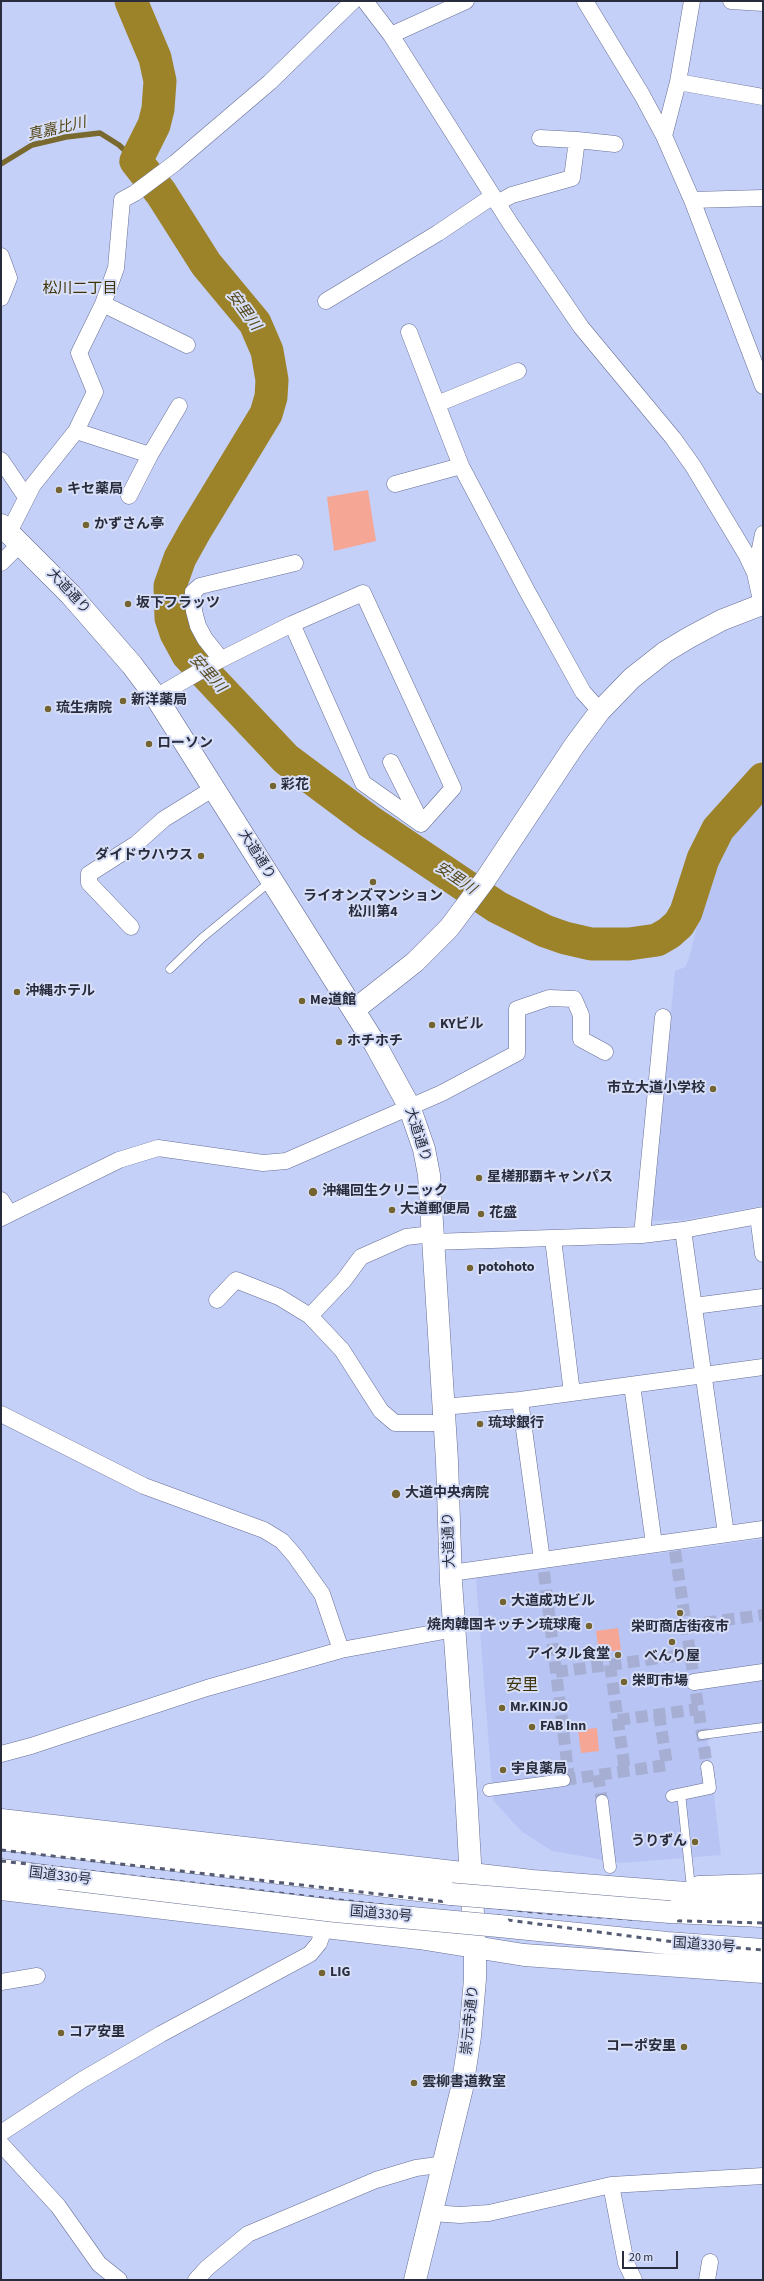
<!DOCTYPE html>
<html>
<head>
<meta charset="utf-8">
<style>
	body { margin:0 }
	#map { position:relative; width:764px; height:2281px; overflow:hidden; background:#c5d0f9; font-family:"Source Sans 3",sans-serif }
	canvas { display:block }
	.frame { position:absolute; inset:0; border:2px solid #282c3c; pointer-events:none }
	.scale { position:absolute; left:622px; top:2251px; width:56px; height:18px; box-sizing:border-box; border:2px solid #282c3c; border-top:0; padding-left:5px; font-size:12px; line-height:14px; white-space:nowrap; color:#282c3c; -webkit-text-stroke:3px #d7def7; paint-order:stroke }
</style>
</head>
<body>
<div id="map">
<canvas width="764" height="2281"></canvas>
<div class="frame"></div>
<div class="scale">20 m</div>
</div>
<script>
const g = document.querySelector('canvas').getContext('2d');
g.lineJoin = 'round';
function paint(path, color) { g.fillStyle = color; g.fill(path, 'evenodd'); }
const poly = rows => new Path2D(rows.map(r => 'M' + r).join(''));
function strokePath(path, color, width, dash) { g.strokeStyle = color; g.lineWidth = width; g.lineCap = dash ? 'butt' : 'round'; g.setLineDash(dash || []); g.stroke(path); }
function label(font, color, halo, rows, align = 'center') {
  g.font = font + ' "Source Sans 3","Noto Sans JP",sans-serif'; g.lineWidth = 4; g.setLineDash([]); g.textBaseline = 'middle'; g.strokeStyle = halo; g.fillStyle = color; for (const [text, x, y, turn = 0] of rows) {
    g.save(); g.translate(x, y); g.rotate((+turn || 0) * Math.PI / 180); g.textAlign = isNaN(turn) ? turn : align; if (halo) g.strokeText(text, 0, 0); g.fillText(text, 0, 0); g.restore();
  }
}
paint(poly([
	[763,790,763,1206,684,1220,650,1221,675,971,685,967,689,958,713,863,738,819],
	[763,1539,763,1728,707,1736,721,1855,621,1863,552,1851,521,1831,493,1800,476,1578]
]), '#b8c5f4');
paint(poly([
	[368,490,376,541,334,551,327,497],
	[618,1628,621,1650,599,1653,596,1631],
	[597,1728,599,1751,581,1753,578,1730]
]), '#f5a695');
strokePath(poly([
	[1,164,32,145,66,137,100,133,119,145,136,161]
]), '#79692f', 5.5);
strokePath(poly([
	[131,1,155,58,160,81,158,109,154,125,136,161,161,193,206,264,255,323,267,351,272,380,271,397,266,414,195,531,180,558,170,586,171,618,176,633,188,655,286,759,369,821,497,907,545,931,565,938,591,944,629,944,657,940,669,933,679,924,686,912,703,859,718,829,763,779]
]), '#9c832a', 33);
strokePath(poly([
	[675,1551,707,1767],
	[544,1572,569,1779],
	[687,1625,763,1615],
	[610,1665,625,1771],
	[556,1672,690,1654],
	[618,1720,698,1709],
	[598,1775,602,1801],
	[564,1780,667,1765,659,1714]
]), '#a6afd3', 12, [12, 6]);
const service = poly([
	[170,969,202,938,271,881],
	[702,1735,763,1727],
	[681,1793,691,1888]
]);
const pedestrian = poly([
	[489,1790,564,1780],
	[672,1796,710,1788,707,1767],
	[602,1801,610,1867]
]);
const minor = poly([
	[365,1,391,35,510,223,581,327,673,438,693,466,746,554,755,573,762,605],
	[585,1,642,95,664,136,692,200,763,386],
	[731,1,763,3],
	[391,35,466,1],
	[678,82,763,97],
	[664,136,678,82,692,1],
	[540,138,577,140],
	[692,200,763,198],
	[497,203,512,195,572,178,577,140,615,144],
	[1,256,9,278,1,298],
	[326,301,438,233,493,196],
	[103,304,187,345],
	[409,332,461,466,527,591,583,692,600,711],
	[437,404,518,371],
	[76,431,150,455,129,496],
	[150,455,179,406],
	[1,460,26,497],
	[395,484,461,466],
	[9,532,33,485,76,431,95,392,79,353,103,304,116,268,122,200,135,193,175,163,270,82,353,1],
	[1,563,21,543],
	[755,573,763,534],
	[221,659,205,639,198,626,194,611,193,592,200,586,295,563],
	[156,697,214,663,292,624,363,593,453,788,421,824,363,783,292,624],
	[391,762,421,822],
	[131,927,89,883,89,874,136,844,164,819,214,788],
	[1,1200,9,1213],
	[758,1216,763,1254],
	[1,1218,119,1160,158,1148,263,1163,286,1161,442,1093,517,1053,517,1009,549,998,574,999,581,1015,581,1039,605,1052],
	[683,1230,726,1534],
	[642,1235,663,1017],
	[553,1239,572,1393],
	[432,1242,642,1235,683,1230,763,1215],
	[217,1300,236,1280,279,1297,310,1316,342,1350,381,1411,395,1423,444,1423],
	[694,1306,763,1297],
	[310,1316,344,1280,361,1257,406,1237,432,1234],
	[632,1385,654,1544],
	[520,1400,542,1560],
	[443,1407,520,1400,763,1367],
	[1,1414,144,1486,264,1530,282,1541,295,1556,322,1594,341,1650],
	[451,1573,763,1529],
	[694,1682,763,1672],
	[1,1754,31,1746,207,1688,341,1650,455,1629],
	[1,1982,37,1976],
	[1,2133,82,2080,161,2034,310,1954,319,1943,324,1929],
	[1,2144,58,2206,99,2264,119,2280],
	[611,2185,763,2176],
	[432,2213,460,2215,489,2213,611,2185,626,2263,634,2280],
	[196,2280,207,2268,248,2234,376,2180,416,2168,445,2164],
	[707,2280,710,2262]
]);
const tertiary = poly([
	[354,1010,415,962,449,928,485,880,574,746,600,711,632,678,665,652,690,637,722,620,763,604]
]);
const secondary = poly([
	[699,1887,763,1885]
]);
const primary = poly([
	[1,525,71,595,132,665,156,697,375,1044,409,1106,424,1149,429,1175,447,1461,451,1582,466,1793,475,1948,475,1979,470,2036,462,2088,415,2280]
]);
const trunk = poly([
	[1,1820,532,1881,763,1899],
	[1,1839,451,1894],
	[1,1870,59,1878],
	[1,1889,419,1938,524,1955,763,1972],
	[670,1912,763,1916],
	[499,1926,667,1943,763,1950]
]);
strokePath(service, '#666f94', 9);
strokePath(pedestrian, '#666f94', 13);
strokePath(minor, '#666f94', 17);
strokePath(tertiary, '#666f94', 22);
strokePath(secondary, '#666f94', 23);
strokePath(primary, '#666f94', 23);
strokePath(trunk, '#666f94', 23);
strokePath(service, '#fff', 8);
strokePath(pedestrian, '#fff', 12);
strokePath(minor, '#fff', 16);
strokePath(tertiary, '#fff', 21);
strokePath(secondary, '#fff', 22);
strokePath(primary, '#fff', 22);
strokePath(trunk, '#fff', 22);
strokePath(poly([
	[1,1850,533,1912,644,1920,763,1923],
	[1,1861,470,1915,682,1943,763,1950]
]), '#555b72', 3, [5, 5]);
const trunkBridge = poly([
	[59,1878,335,1911,499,1926],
	[451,1894,670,1912]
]);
strokePath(trunkBridge, '#666f94', 23, []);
strokePath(trunkBridge, '#fff', 22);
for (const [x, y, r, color] of [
	[59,490,4,"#736431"],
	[86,525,4,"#736431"],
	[128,604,4,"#736431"],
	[123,701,4,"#736431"],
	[48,709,4,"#736431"],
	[149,744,4,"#736431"],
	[273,786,4,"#736431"],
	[201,856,4,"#736431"],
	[373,882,4,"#736431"],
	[17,992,4,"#736431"],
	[302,1001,4,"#736431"],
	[432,1025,4,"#736431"],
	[339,1042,4,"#736431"],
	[713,1089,4,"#736431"],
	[479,1178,4,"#736431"],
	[313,1192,5,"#736431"],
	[392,1210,4,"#736431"],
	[481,1214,4,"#736431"],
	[470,1268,4,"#736431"],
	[480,1424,4,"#736431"],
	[396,1494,5,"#736431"],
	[503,1602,4,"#736431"],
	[680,1613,4,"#736431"],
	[589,1626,4,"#736431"],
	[672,1642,4,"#736431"],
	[618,1655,4,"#736431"],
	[624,1682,4,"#736431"],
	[502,1708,4,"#736431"],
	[532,1727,4,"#736431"],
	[503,1770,4,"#736431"],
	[695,1842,4,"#736431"],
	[322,1973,4,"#736431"],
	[61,2033,4,"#736431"],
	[684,2047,4,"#736431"],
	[414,2083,4,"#736431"]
]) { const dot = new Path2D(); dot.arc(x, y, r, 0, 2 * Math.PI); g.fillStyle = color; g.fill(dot); strokePath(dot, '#d7def7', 1.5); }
label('bold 14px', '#282c3c', '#d7def7', [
	["キセ薬局",67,490],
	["かずさん亭",94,525],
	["坂下フラッツ",136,604],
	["新洋薬局",131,701],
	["琉生病院",56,709],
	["ローソン",157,744],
	["彩花",281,786],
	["ダイドウハウス",193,856,"right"],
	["ライオンズマンション",373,897,"center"],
	["松川第4",373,913,"center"],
	["沖縄ホテル",25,992],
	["Me道館",310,1001],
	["KYビル",440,1025],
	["ホチホチ",347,1042],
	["市立大道小学校",705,1089,"right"],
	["星槎那覇キャンパス",487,1178],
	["沖縄回生クリニック",322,1192],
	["大道郵便局",400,1210],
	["花盛",489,1214],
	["potohoto",478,1268],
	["琉球銀行",488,1424],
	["大道中央病院",405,1494],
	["大道成功ビル",511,1602],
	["焼肉韓国キッチン琉球庵",581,1626,"right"],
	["栄町商店街夜市",680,1628,"center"],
	["アイタル食堂",610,1655,"right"],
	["べんり屋",672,1657,"center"],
	["栄町市場",632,1682],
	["Mr.KINJO",510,1708],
	["FAB Inn",540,1727],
	["宇良薬局",511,1770],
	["うりずん",687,1842,"right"],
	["LIG",330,1973],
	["コア安里",69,2033],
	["コーポ安里",676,2047,"right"],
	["雲柳書道教室",422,2083]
], 'left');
label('14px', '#282c3c', '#d7def7', [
	["大道通り",68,592,47],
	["大道通り",256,855,58],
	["大道通り",417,1135,72],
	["大道通り",450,1540,-92],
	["国道330号",60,1877,7],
	["国道330号",381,1915,5],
	["国道330号",704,1946,4],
	["崇元寺通り",471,2020,-84]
]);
label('italic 15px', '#554719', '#d7def7', [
	["真嘉比川",57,130,-13],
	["安里川",243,311,54],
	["安里川",207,674,48],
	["安里川",455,879,34]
]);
label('15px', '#3e3308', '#d7def7', [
	["松川二丁目",80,290]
]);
label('16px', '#3e3308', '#d7def7', [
	["安里",522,1686]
]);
</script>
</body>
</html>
